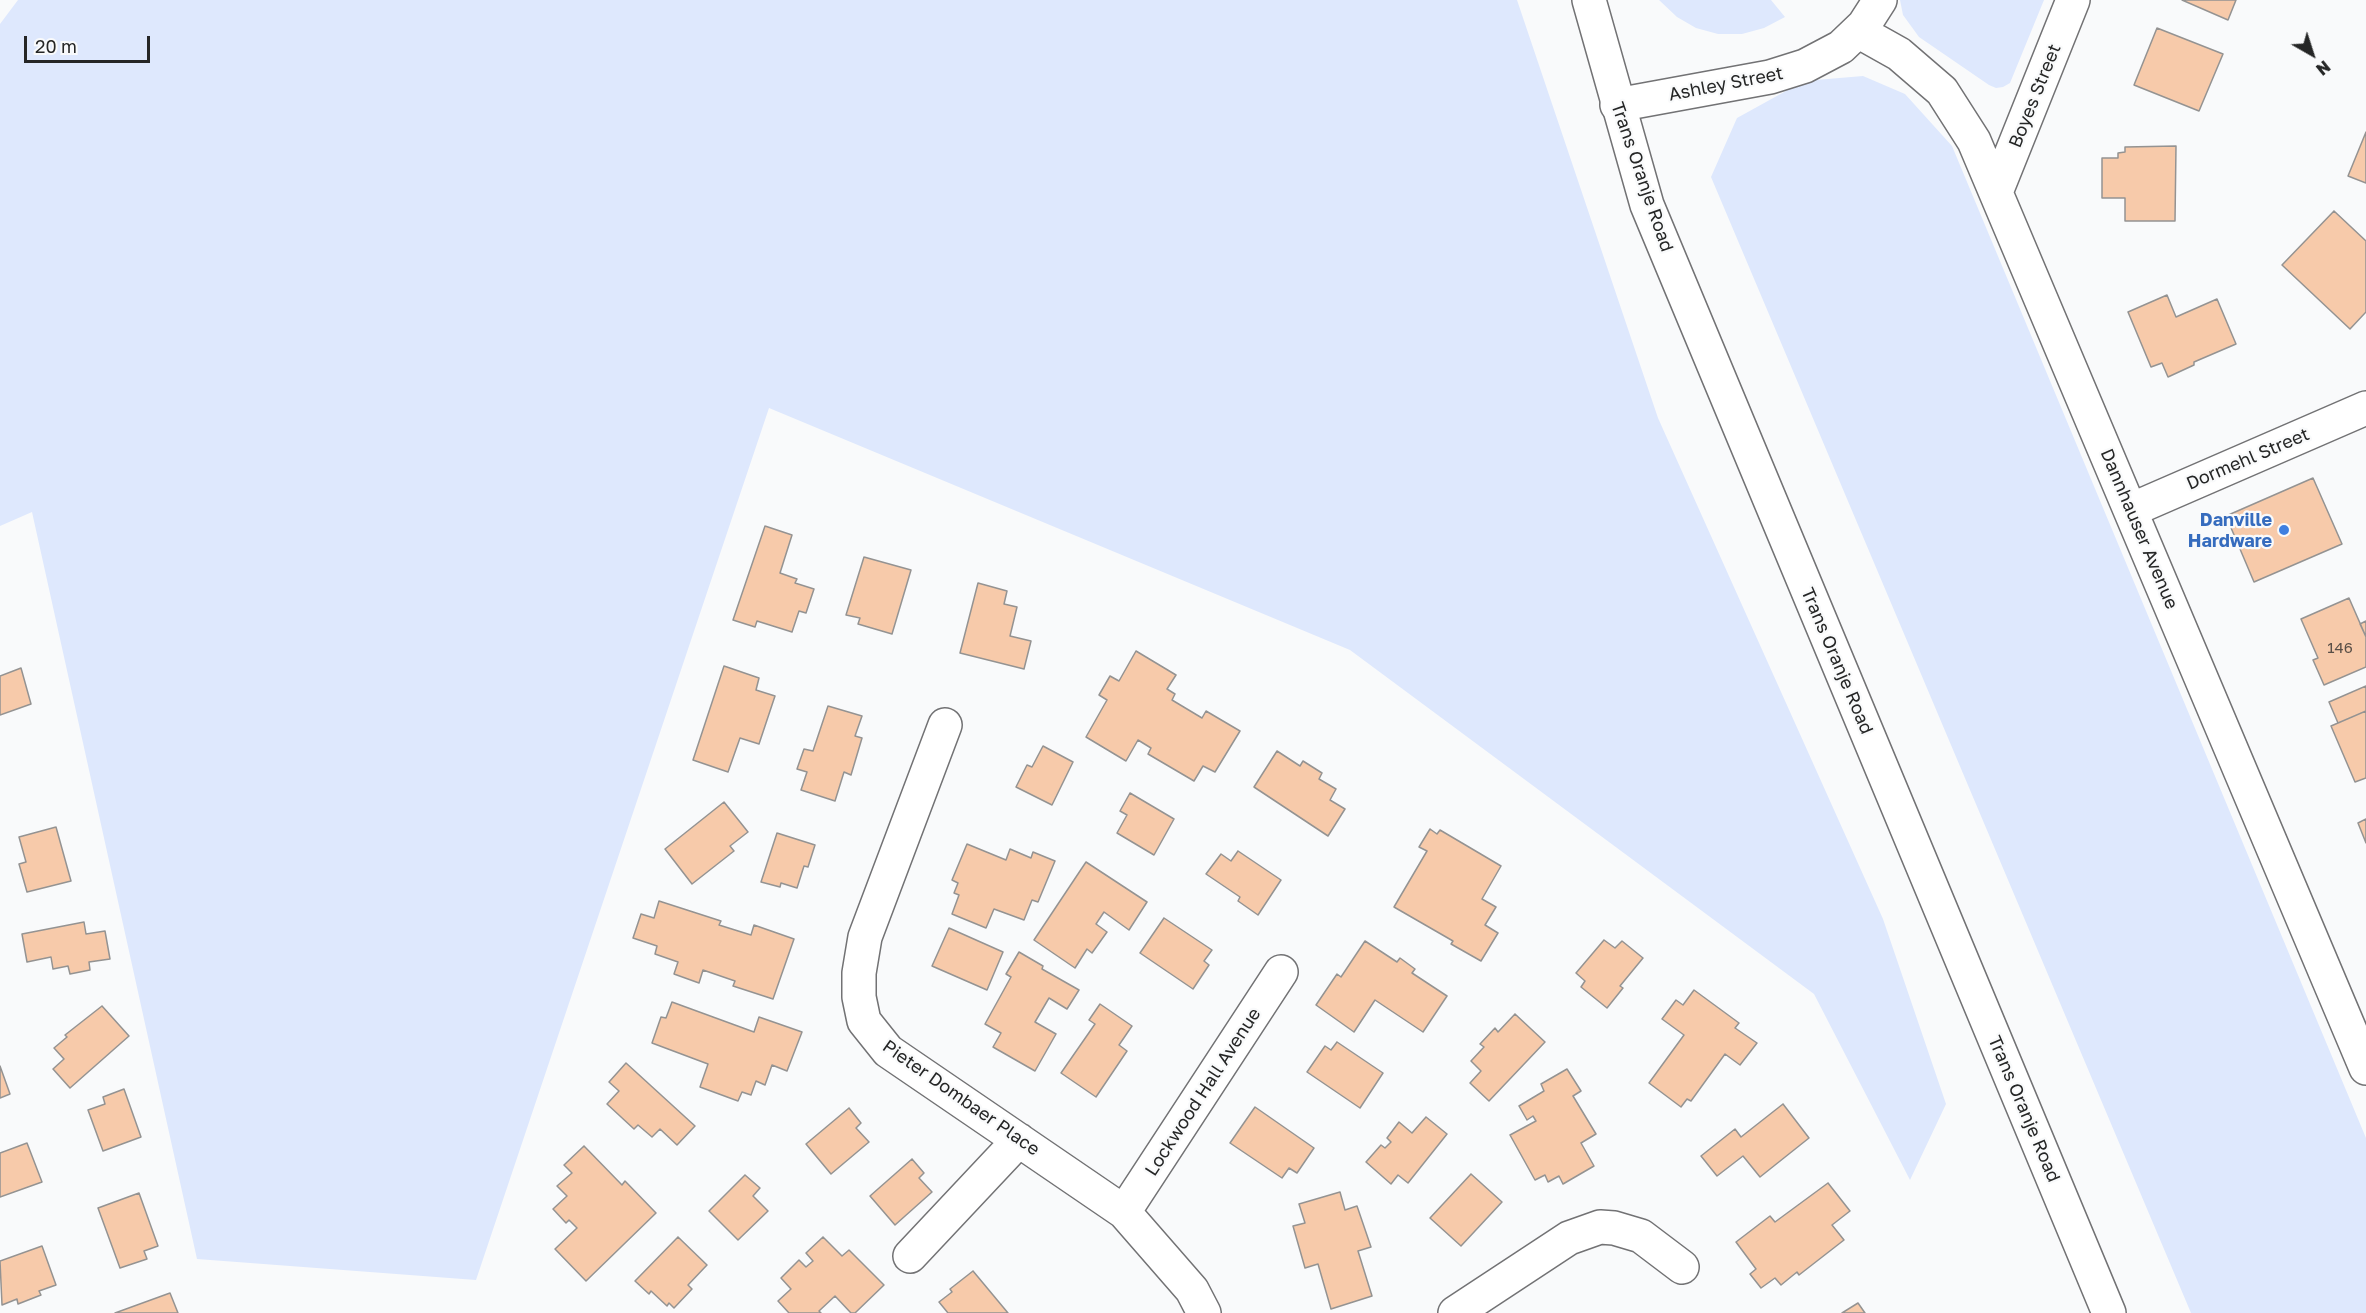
<!DOCTYPE html>
<html>
<head>
<meta charset="utf-8">
<style>
	body { margin:0 }
	#map { position:relative; width:2366px; height:1313px; overflow:hidden; background:#f9fafb; font-family:"Golos Text",sans-serif }
	canvas { display:block }
	.north { position:absolute; left:2282px; top:24px; width:60px; height:60px; -webkit-text-stroke:4px #f9fafb; paint-order:stroke; rotate:141deg; font-size:16px; font-weight:700; line-height:24px; text-align:center; color:#252626 }
	.north::after { content:''; display:block; margin:auto; width:21px; height:27px; background:#252626; clip-path:polygon(50% 0,100% 100%,50% 72%,0 100%) }
	.scale { position:absolute; left:24px; top:36px; width:126px; height:27px; box-sizing:border-box; border:3px solid #252626; border-top:0; padding-left:8px; font-size:18px; line-height:21px; white-space:nowrap; color:#252626; -webkit-text-stroke:4px #f9fafb; paint-order:stroke }
</style>
</head>
<body>
<div id="map">
<canvas width="2366" height="1313"></canvas>
<div class="north">N</div>
<div class="scale">20 m</div>
</div>
<script>
const g = document.querySelector('canvas').getContext('2d');
g.lineJoin = 'round';
function paint(path, color) { g.fillStyle = color; g.fill(path, 'evenodd'); }
const poly = rows => new Path2D(rows.map(r => 'M' + r).join(''));
function strokePath(path, color, width, dash) { g.strokeStyle = color; g.lineWidth = width; g.lineCap = dash ? 'butt' : 'round'; g.setLineDash(dash || []); g.stroke(path); }
function label(font, color, halo, rows, align = 'center') {
  g.font = font + ' "Golos Text",sans-serif'; g.lineWidth = 4.5; g.setLineDash([]); g.textBaseline = 'middle'; g.strokeStyle = halo; g.fillStyle = color; for (const [text, x, y, turn = 0] of rows) {
    g.save(); g.translate(x, y); g.rotate((+turn || 0) * Math.PI / 180); g.textAlign = isNaN(turn) ? turn : align; if (halo) g.strokeText(text, 0, 0); g.fillText(text, 0, 0); g.restore();
  }
}
paint(poly([
	[18,0,1517,0,1658,418,1883,919,1946,1104,1910,1180,1814,994,1350,650,769,408,476,1280,197,1259,32,512,0,526,0,24],
	[1659,0,1771,0,1785,17,1764,28,1742,34,1718,34,1696,28,1677,17],
	[1900,0,2044,0,2010,83,2003,87,1996,88,1989,85,1919,37,1903,15],
	[1863,76,1905,94,1952,146,2366,1138,2366,1313,2191,1313,1711,177,1737,118,1804,81]
]), '#dee8fd');
const building = poly([
	[2182,0,2236,0,2228,20,2182,0],
	[2157,28,2223,54,2199,111,2134,85,2157,28],
	[2366,132,2366,183,2348,176,2366,132],
	[2176,146,2175,221,2125,221,2125,198,2102,198,2102,158,2118,158,2118,153,2125,152,2125,147,2176,146],
	[2334,211,2366,241,2366,312,2350,329,2282,265,2334,211],
	[2167,295,2176,317,2217,299,2236,344,2194,362,2194,365,2168,377,2162,363,2151,367,2128,312,2167,295],
	[2313,478,2342,544,2254,582,2226,516,2313,478],
	[765,526,792,535,780,573,797,579,795,583,814,589,806,613,799,611,792,632,757,621,755,627,733,620,765,526],
	[864,557,911,570,892,634,858,624,860,618,846,615,864,557],
	[978,583,1007,591,1004,604,1017,607,1010,636,1031,641,1024,669,960,653,978,583],
	[2349,598,2366,637,2366,667,2324,685,2313,660,2318,658,2301,619,2349,598],
	[2366,621,2366,637,2360,624,2366,621],
	[1136,651,1176,675,1167,689,1175,694,1172,700,1202,718,1206,711,1240,731,1215,772,1203,766,1194,781,1148,754,1151,748,1138,740,1126,761,1086,737,1107,700,1099,695,1110,676,1119,681,1136,651],
	[724,666,759,678,756,690,775,696,759,744,740,738,728,772,693,760,724,666],
	[21,668,31,704,0,715,0,676,21,668],
	[2366,686,2366,711,2338,723,2329,702,2366,686],
	[828,706,862,716,855,736,862,738,851,775,844,772,835,801,801,790,807,772,797,769,804,749,813,751,828,706],
	[2366,711,2366,778,2355,782,2331,726,2366,711],
	[1043,746,1073,762,1052,805,1016,787,1027,765,1032,767,1043,746],
	[1277,751,1300,766,1303,761,1322,773,1319,779,1336,789,1330,800,1345,809,1328,836,1254,787,1277,751],
	[1130,793,1174,819,1154,855,1117,833,1127,815,1120,811,1130,793],
	[724,802,748,832,730,846,734,851,692,884,665,849,724,802],
	[2366,819,2366,843,2358,823,2366,819],
	[56,827,71,881,27,892,19,864,26,862,19,837,56,827],
	[1430,829,1437,834,1440,830,1501,866,1482,899,1496,907,1485,925,1498,933,1481,961,1451,944,1453,941,1394,907,1427,851,1419,847,1430,829],
	[777,833,815,845,808,867,804,866,797,888,781,883,780,887,761,882,777,833],
	[967,844,1006,860,1010,849,1031,858,1033,852,1055,861,1038,902,1032,900,1024,920,994,909,986,928,952,914,959,895,954,893,958,883,952,880,967,844],
	[1238,851,1281,880,1258,915,1238,901,1240,897,1206,874,1221,854,1231,861,1238,851],
	[1086,862,1147,902,1129,930,1104,912,1096,924,1107,932,1092,953,1087,949,1075,968,1034,940,1086,862],
	[659,901,721,921,719,925,751,935,754,925,794,939,773,999,733,986,735,981,703,970,699,983,674,974,678,962,655,954,657,946,633,938,641,914,654,918,659,901],
	[1164,918,1212,950,1204,961,1209,965,1193,989,1140,953,1164,918],
	[84,922,86,934,105,931,110,959,89,962,90,970,70,974,68,966,53,969,51,957,27,962,22,934,84,922],
	[949,928,1003,952,987,990,932,966,949,928],
	[1604,940,1615,948,1622,941,1643,958,1620,986,1623,988,1607,1008,1581,987,1585,981,1576,973,1604,940],
	[1365,941,1397,962,1400,958,1415,969,1412,973,1447,996,1423,1032,1375,1000,1354,1032,1316,1005,1337,974,1341,977,1365,941],
	[1019,952,1043,966,1042,969,1079,990,1067,1009,1049,998,1035,1022,1056,1034,1035,1071,993,1047,1001,1033,985,1024,1011,977,1006,974,1019,952],
	[1694,990,1739,1023,1735,1028,1757,1043,1740,1065,1725,1054,1691,1101,1687,1099,1681,1107,1649,1083,1684,1035,1662,1019,1676,1000,1683,1005,1694,990],
	[672,1002,754,1032,759,1017,802,1032,787,1071,772,1065,765,1085,756,1081,751,1095,742,1092,738,1101,700,1087,708,1064,652,1043,661,1017,666,1018,672,1002],
	[1100,1004,1132,1026,1119,1045,1127,1051,1096,1097,1061,1073,1095,1024,1089,1020,1100,1004],
	[102,1006,129,1036,70,1088,53,1069,64,1059,54,1048,67,1037,65,1035,102,1006],
	[1515,1014,1545,1042,1489,1101,1470,1083,1481,1071,1471,1061,1484,1047,1480,1044,1495,1028,1498,1032,1515,1014],
	[1337,1042,1383,1073,1360,1108,1307,1072,1325,1046,1331,1050,1337,1042],
	[626,1063,695,1126,677,1145,660,1129,652,1137,638,1125,634,1129,607,1104,619,1091,609,1082,626,1063],
	[0,1066,10,1094,0,1098,0,1066],
	[1567,1069,1581,1091,1573,1096,1596,1134,1581,1143,1594,1166,1563,1184,1559,1176,1548,1182,1545,1175,1535,1180,1510,1135,1536,1121,1533,1116,1527,1120,1519,1106,1544,1091,1541,1084,1567,1069],
	[124,1089,141,1137,103,1151,88,1110,105,1104,103,1097,124,1089],
	[1783,1104,1809,1138,1760,1177,1743,1156,1717,1176,1701,1156,1735,1129,1741,1137,1783,1104],
	[1255,1107,1314,1148,1297,1173,1289,1168,1282,1178,1230,1143,1255,1107],
	[849,1108,861,1123,856,1128,869,1142,831,1174,806,1144,849,1108],
	[1426,1117,1447,1134,1408,1183,1398,1175,1391,1184,1366,1162,1381,1145,1385,1148,1391,1142,1387,1138,1399,1122,1412,1133,1426,1117],
	[27,1143,42,1182,0,1197,0,1153,27,1143],
	[584,1146,622,1185,625,1181,656,1213,586,1281,555,1249,577,1228,569,1220,566,1223,553,1209,567,1196,557,1186,572,1173,564,1165,584,1146],
	[912,1159,924,1173,919,1178,932,1192,895,1225,870,1196,912,1159],
	[1471,1174,1502,1202,1461,1246,1430,1218,1471,1174],
	[745,1175,760,1188,753,1196,768,1211,738,1240,709,1211,745,1175],
	[1828,1183,1850,1211,1832,1225,1844,1240,1799,1275,1797,1272,1781,1285,1775,1278,1761,1288,1750,1274,1756,1269,1736,1242,1770,1216,1775,1222,1828,1183],
	[1340,1192,1345,1210,1357,1206,1371,1247,1358,1251,1372,1296,1331,1309,1318,1264,1305,1268,1293,1226,1305,1223,1299,1204,1340,1192],
	[139,1193,158,1246,144,1251,147,1259,120,1268,98,1208,139,1193],
	[678,1237,707,1265,688,1285,692,1289,674,1308,669,1303,667,1306,651,1291,649,1294,635,1281,678,1237],
	[823,1237,842,1256,849,1250,884,1285,855,1313,851,1313,835,1296,819,1311,821,1313,789,1313,778,1301,791,1289,781,1278,799,1260,806,1267,813,1261,806,1253,823,1237],
	[42,1246,56,1285,39,1291,41,1295,18,1304,17,1299,2,1305,0,1261,42,1246],
	[973,1271,1008,1313,948,1313,939,1302,952,1292,950,1289,973,1271],
	[170,1293,178,1313,115,1313,170,1293],
	[1858,1303,1865,1313,1842,1313,1858,1303]
]);
paint(building, '#f7caaa');
strokePath(building, '#949392', 1.5);
const minor = poly([
	[1858,31,1899,54,1942,91,1974,141,2366,1068],
	[1617,105,1770,77,1805,66,1841,47,1864,25,1880,0],
	[1996,192,2073,0],
	[2131,510,2366,408],
	[945,725,865,937,859,973,859,997,864,1021,888,1051,1124,1212,1192,1290,1204,1313],
	[1124,1212,1281,972],
	[910,1256,1019,1140],
	[1455,1313,1569,1238,1600,1227,1614,1228,1641,1236,1682,1267]
]);
const major = poly([
	[1589,0,1647,205,2109,1313]
]);
strokePath(minor, '#727274', 36);
strokePath(major, '#727274', 36);
strokePath(minor, '#fff', 33);
strokePath(major, '#fff', 33);
for (const [x, y, r, color] of [
	[2284,530,6,"#3f7fe0"]
]) { const dot = new Path2D(); dot.arc(x, y, r, 0, 2 * Math.PI); g.fillStyle = color; g.fill(dot); strokePath(dot, '#f9fafb', 2); }
label('15px', '#5a4f47', null, [
	["146",2340,648]
]);
label('18px', '#252626', '#f9fafb', [
	["Ashley Street",1726,84,-11],
	["Boyes Street",2035,96,-68],
	["Trans Oranje Road",1642,177,71],
	["Dormehl Street",2248,459,-23],
	["Dannhauser Avenue",2139,529,67],
	["Trans Oranje Road",1837,661,67],
	["Lockwood Hall Avenue",1203,1092,-57],
	["Pieter Dombaer Place",961,1098,35],
	["Trans Oranje Road",2024,1109,67]
]);
label('bold 18px', '#366cbe', '#f9fafb', [
	["Danville",2272,520],
	["Hardware",2272,541]
], 'right');
</script>
</body>
</html>
